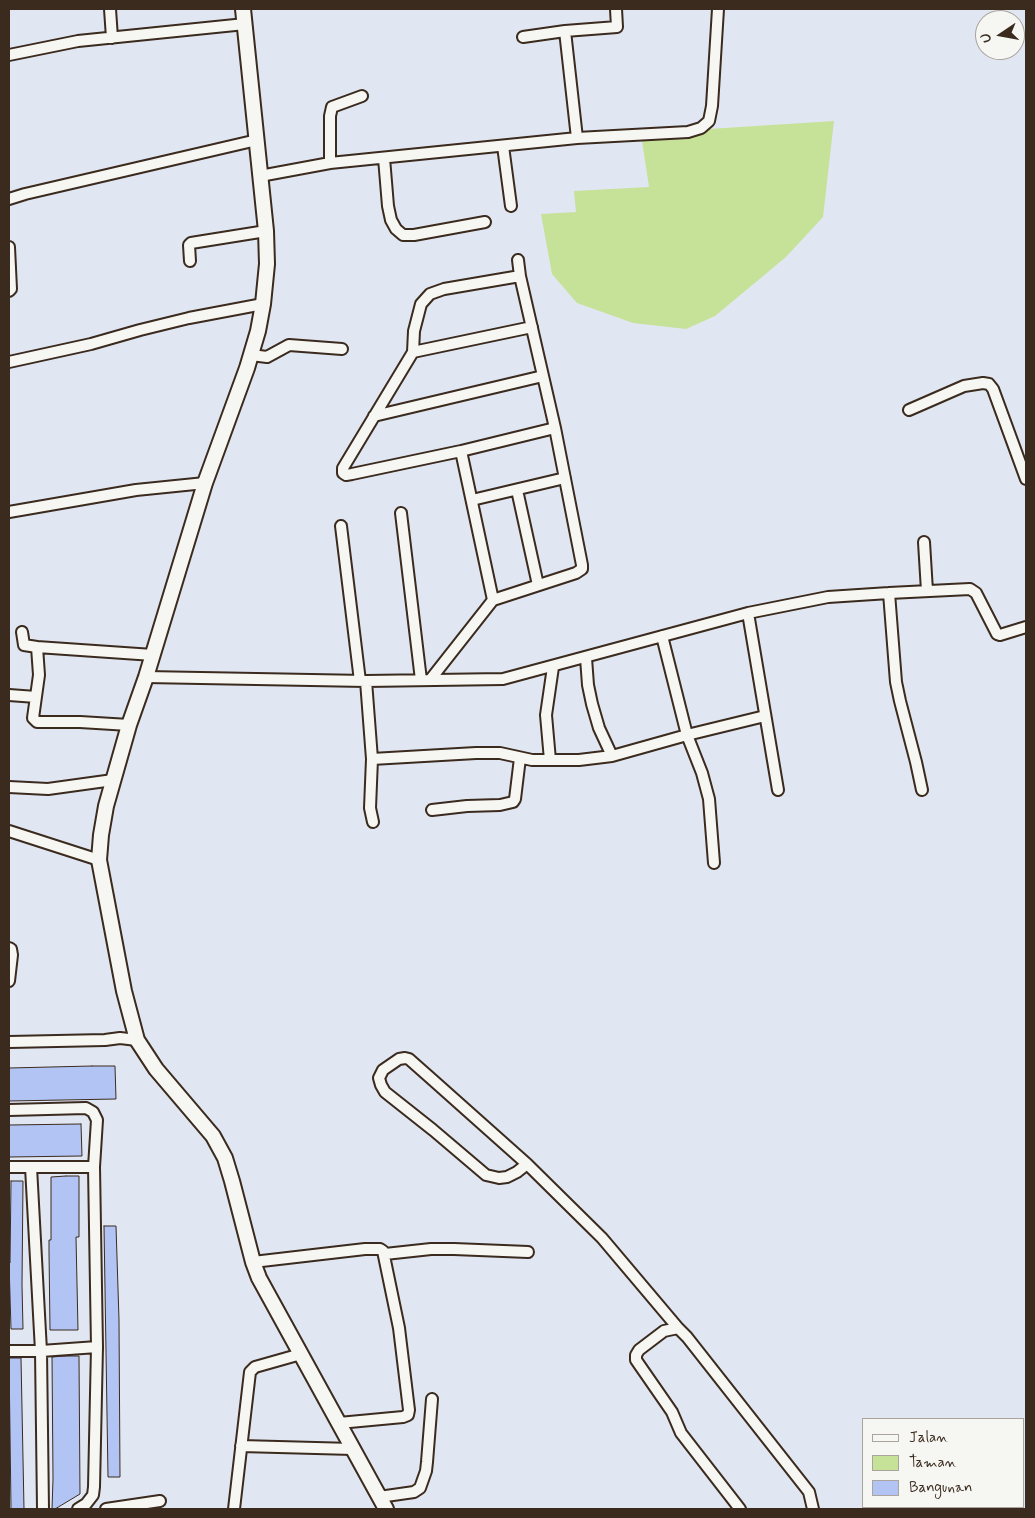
<!DOCTYPE html>
<html>
<head>
<meta charset="utf-8">
<style>
	body { margin:0 }
	#map { position:relative; width:1035px; height:1518px; overflow:hidden; background:#e1e7f2; font-family:Mynerve,sans-serif }
	canvas { display:block }
	.frame { position:absolute; inset:0; border:10px solid #3b2a1e; pointer-events:none }
	.legend { position:absolute; left:862px; top:1418px; width:162px; height:90px; box-sizing:border-box; background:#f6f6f2; border:1px solid #aba49d; margin:0; padding:6px 9px; list-style:none; font-size:15px; color:#3b2a1e }
	.legend li { display:flex; align-items:center; gap:10px; height:25px }
	.legend b { width:25px; border:1px solid #aba49d }
	.north { position:absolute; left:975px; top:10px; width:50px; height:50px; box-sizing:border-box; background:#f6f6f2; border:1px solid #aba49d; border-radius:50%; rotate:258deg; font-size:14px; font-weight:700; line-height:20px; text-align:center; color:#3b2a1e }
	.north::after { content:''; display:block; margin:auto; width:18px; height:22px; background:#3b2a1e; clip-path:polygon(50% 0,100% 100%,50% 72%,0 100%) }
</style>
</head>
<body>
<div id="map">
<canvas width="1035" height="1518"></canvas>
<div class="frame"></div>
<ul class="legend">
<li><b style="height:6px;background:#f6f6f2"></b>Jalan</li>
<li><b style="height:14px;background:#c6e198"></b>Taman</li>
<li><b style="height:14px;background:#b1c4f3"></b>Bangunan</li>
</ul>
<div class="north">U</div>
</div>
<script>
const g = document.querySelector('canvas').getContext('2d');
g.lineJoin = 'round';
function paint(path, color) { g.fillStyle = color; g.fill(path, 'evenodd'); }
const poly = rows => new Path2D(rows.map(r => 'M' + r).join(''));
function strokePath(path, color, width, dash) { g.strokeStyle = color; g.lineWidth = width; g.lineCap = dash ? 'butt' : 'round'; g.setLineDash(dash || []); g.stroke(path); }
paint(poly([
	[834,121,823,217,786,257,715,316,686,329,633,323,577,303,552,274,541,214,576,212,574,191,649,187,642,141,709,129]
]), '#c6e198');
const building = poly([
	[92,1066,115,1066,116,1099,9,1101,9,1068,92,1066],
	[81,1124,82,1156,9,1157,9,1125,81,1124],
	[66,1176,79,1176,79,1237,76,1237,78,1330,50,1330,49,1252,49,1240,51,1240,51,1177,66,1176],
	[11,1181,23,1181,22,1285,23,1329,11,1329,9,1263,10,1263,11,1181],
	[104,1226,116,1226,119,1320,120,1477,108,1477,104,1226],
	[64,1356,79,1356,80,1494,55,1509,52,1509,53,1479,52,1357,64,1356],
	[9,1358,21,1358,24,1509,11,1509,9,1358]
]);
paint(building, '#b1c4f3');
strokePath(building, '#3b2a1e', 1);
const minor = poly([
	[110,9,112,38],
	[523,37,565,31],
	[9,55,78,41,245,24],
	[577,138,565,31,617,27,616,9],
	[503,146,511,206],
	[384,158,388,206,391,220,396,229,403,235,414,235,485,222],
	[330,163,330,116,332,107,362,96],
	[260,176,330,163,577,138,688,132,701,128,709,121,712,106,718,9],
	[9,199,25,194,257,140],
	[9,247,11,289,9,291],
	[190,261,189,245,191,243,266,231],
	[532,327,413,352,343,468,343,473,346,475,352,474,461,451,555,428],
	[413,352,414,331,421,304,430,294,444,289,520,276],
	[251,355,267,357,289,345,342,349],
	[9,362,91,344,140,330,189,318,263,304],
	[909,410,964,386,983,383,989,384,993,389,1026,479],
	[374,416,543,376],
	[461,451,493,600],
	[517,490,538,585],
	[472,500,565,478],
	[9,512,136,490,205,483],
	[401,513,421,680],
	[341,526,360,681],
	[924,542,927,591],
	[889,593,896,682,900,701,916,762,922,790],
	[748,613,778,790],
	[22,632,24,645,37,647,39,675,33,718,37,722,80,722,129,725],
	[662,636,687,735,702,773,709,799,714,863],
	[37,647,153,655],
	[586,658,588,685,592,704,599,728,612,756],
	[146,677,366,681,503,679,748,613,828,597,889,593,970,589,976,593,997,634,1000,635,1026,627],
	[430,680,493,600,576,573,582,569,582,565,555,428,520,276,518,260],
	[366,681,372,759,370,808,373,822],
	[9,695,36,697],
	[372,759,476,753,500,753,532,760,579,760,612,756,687,735,765,716],
	[550,760,546,715,553,667],
	[9,787,48,789,113,780],
	[432,810,467,806,500,805,513,802,515,799,520,758],
	[9,831,99,860],
	[9,948,11,949,12,955,9,981],
	[9,1042,105,1040,120,1038,137,1040],
	[9,1110,86,1108,93,1112,97,1120,94,1167,97,1347,94,1487,93,1495,86,1504,78,1509],
	[527,1164,517,1172,507,1177,499,1178,486,1175,433,1130,385,1092,381,1085,379,1078,383,1070,399,1059,405,1058,409,1059,435,1082,527,1164,602,1238,678,1328],
	[9,1167,94,1167],
	[31,1167,41,1351,43,1509],
	[385,1254,431,1249,454,1249,528,1252],
	[253,1262,365,1249,380,1249,383,1251,399,1328,409,1410,408,1415,403,1417,339,1423],
	[9,1351,41,1351,97,1347],
	[241,1446,353,1449],
	[379,1497,414,1492,420,1488,426,1471,427,1462,432,1399],
	[106,1509,160,1501],
	[234,1509,250,1372,255,1367,301,1354],
	[740,1509,681,1433,672,1412,636,1360,636,1355,639,1350,664,1331,678,1328,687,1337,809,1492,813,1509]
]);
const tertiary = poly([
	[243,9,266,231,267,264,263,304,258,331,247,368,205,483,146,677,129,725,106,806,101,835,99,860,124,991,137,1040,156,1069,213,1136,225,1158,232,1181,253,1262,259,1278,386,1509]
]);
strokePath(minor, '#3b2a1e', 14);
strokePath(tertiary, '#3b2a1e', 18);
strokePath(minor, '#f6f6f2', 10);
strokePath(tertiary, '#f6f6f2', 14);
</script>
</body>
</html>
